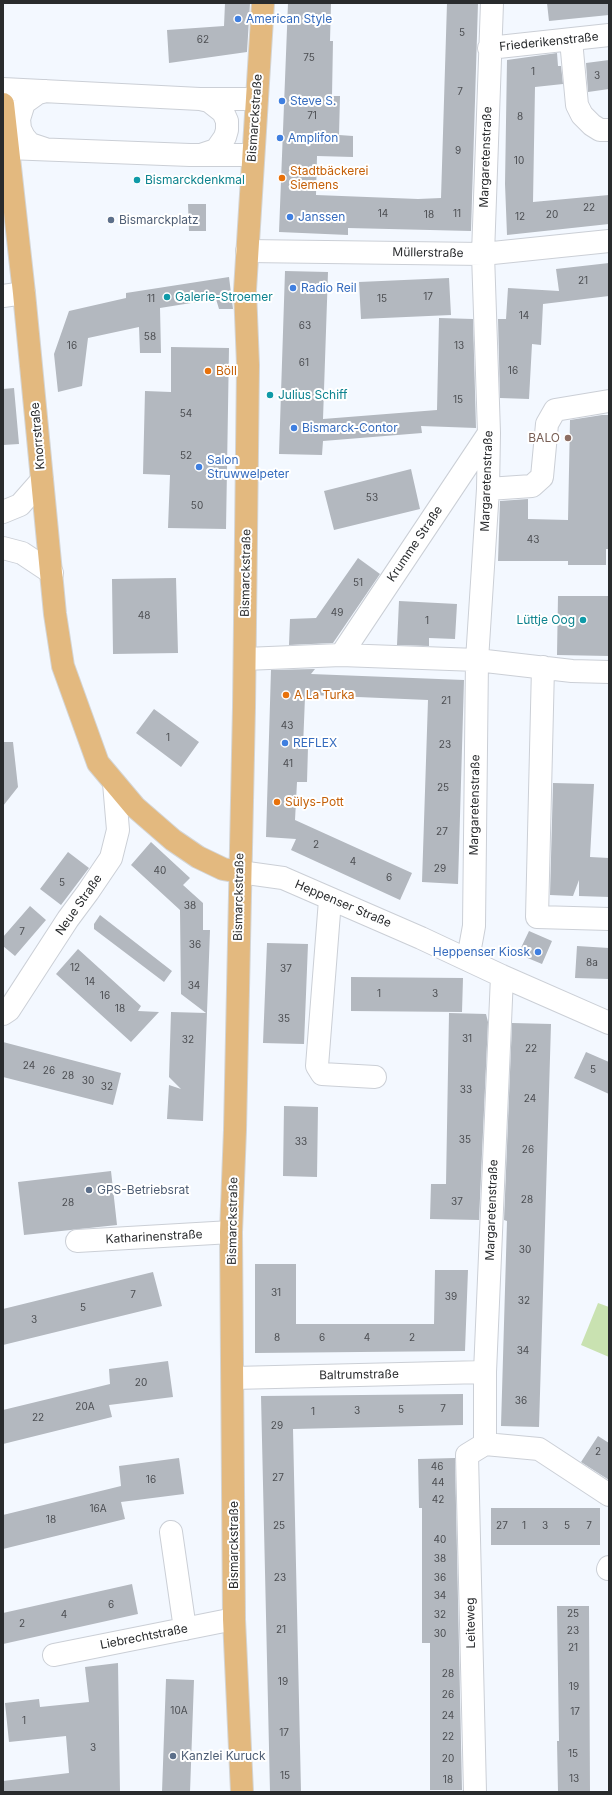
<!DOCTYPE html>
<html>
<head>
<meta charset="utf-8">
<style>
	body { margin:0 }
	#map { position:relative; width:612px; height:1795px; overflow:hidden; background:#f3f8ff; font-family:Inter,sans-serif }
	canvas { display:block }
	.frame { position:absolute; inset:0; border:4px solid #292b2d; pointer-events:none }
</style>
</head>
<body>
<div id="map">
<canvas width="612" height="1795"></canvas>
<div class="frame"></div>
</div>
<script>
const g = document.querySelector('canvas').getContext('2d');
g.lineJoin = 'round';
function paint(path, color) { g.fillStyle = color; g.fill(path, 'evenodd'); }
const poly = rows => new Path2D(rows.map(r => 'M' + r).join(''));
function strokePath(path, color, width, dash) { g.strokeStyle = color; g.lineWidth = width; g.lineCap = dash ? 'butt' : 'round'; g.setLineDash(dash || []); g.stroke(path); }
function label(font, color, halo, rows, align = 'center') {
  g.font = font + ' Inter,sans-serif'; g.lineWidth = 4; g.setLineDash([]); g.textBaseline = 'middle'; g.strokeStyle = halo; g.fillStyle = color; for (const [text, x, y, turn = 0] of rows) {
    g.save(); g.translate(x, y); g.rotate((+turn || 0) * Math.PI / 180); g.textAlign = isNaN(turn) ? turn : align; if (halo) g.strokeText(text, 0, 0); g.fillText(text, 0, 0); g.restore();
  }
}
paint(poly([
	[598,1303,609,1307,609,1357,581,1345]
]), '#c9e2b1');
paint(poly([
	[225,3,250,3,247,52,169,63,167,30,224,26],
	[288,3,331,3,330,41,333,41,332,96,340,96,339,135,353,136,353,157,317,156,316,195,418,199,441,198,447,3,478,3,471,231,348,228,348,235,279,232],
	[547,3,609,3,609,15,549,21],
	[557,53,558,66,561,66,563,84,535,87,533,202,609,195,609,224,507,235,505,184,507,60],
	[609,60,609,89,588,92,586,63],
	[188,204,206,204,206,231,189,231],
	[609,263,609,296,543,304,541,345,532,344,529,399,500,398,498,319,506,319,508,288,559,291,556,269],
	[285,271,328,272,323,419,437,410,439,318,473,319,476,428,421,426,422,433,323,441,322,455,279,454],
	[229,277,233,309,219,309,216,299,160,308,161,353,140,353,139,327,88,338,82,386,58,392,54,354,69,311,126,298,126,293],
	[449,278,451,315,361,319,359,282],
	[171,347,229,348,226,529,168,528,170,475,143,474,145,391,171,392],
	[14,388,19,444,3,445,3,389],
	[602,415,609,415,609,549,606,549,606,565,568,565,568,561,498,561,500,501,528,499,528,519,568,520,570,420],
	[411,469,420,509,334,530,324,491],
	[358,558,380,574,333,643,289,645,290,619,316,618],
	[176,578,178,653,113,654,112,579],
	[558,596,609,596,609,656,557,655],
	[399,601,457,604,455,639,429,638,429,646,397,645],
	[315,669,311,674,464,680,458,884,422,882,428,700,311,695,311,697,305,697,303,747,308,747,307,782,297,782,295,820,412,873,400,900,291,850,296,839,266,837,271,670],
	[154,709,199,742,181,767,136,733],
	[3,742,13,742,18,787,3,806],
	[553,783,594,784,590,857,609,858,609,897,579,896,579,880,573,896,550,895],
	[151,842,190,878,183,885,203,903,203,930,210,930,203,1121,167,1119,169,1085,181,1089,169,1077,171,1012,206,1013,181,994,180,910,131,865],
	[68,852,89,868,61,905,40,889],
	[30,906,46,920,15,956,3,946,3,937],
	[100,915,172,971,164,982,94,929,94,924],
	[529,931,552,941,542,964,518,954],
	[267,943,308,944,304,1044,263,1043],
	[577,946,609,948,609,979,575,978],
	[78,949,141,1006,138,1011,159,1012,131,1042,56,974],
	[351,977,463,978,462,1012,351,1011],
	[449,1013,486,1014,488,1022,479,1220,430,1219,431,1184,446,1184],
	[512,1023,551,1024,539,1427,501,1426,507,1221,504,1220],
	[3,1042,121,1073,113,1105,3,1077],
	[586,1052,609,1062,609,1094,574,1078],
	[284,1106,318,1107,317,1177,283,1176],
	[111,1171,117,1225,24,1235,18,1182],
	[255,1264,296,1264,296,1324,434,1324,435,1270,468,1270,465,1351,255,1353],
	[153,1272,162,1306,3,1345,3,1309],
	[168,1361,173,1397,109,1405,112,1417,3,1444,3,1410,110,1384,109,1369],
	[463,1394,463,1425,293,1429,301,1792,270,1792,261,1396],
	[598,1436,609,1443,609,1480,581,1462],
	[179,1458,184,1494,121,1502,125,1519,3,1549,3,1515,121,1486,119,1466],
	[455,1458,462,1790,430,1790,430,1643,422,1643,422,1508,419,1508,418,1459],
	[491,1508,600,1508,600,1545,491,1545],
	[132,1584,138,1614,3,1644,3,1613],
	[557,1606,589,1606,590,1792,558,1792,557,1741,559,1741],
	[118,1663,120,1792,3,1792,3,1781,69,1773,66,1736,9,1742,5,1703,39,1699,40,1707,89,1702,85,1667],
	[166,1679,194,1680,190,1792,162,1792]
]), '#b3b8bf');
const minor = poly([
	[571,40,577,105,582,115,592,125,600,130,609,130],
	[489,48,609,35],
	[3,89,200,99,256,99],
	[200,99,209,101,223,112,227,121,227,130,225,137,216,150,201,155],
	[7,148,190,155,252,155],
	[45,149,30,144,24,137,20,129,19,119,24,103,38,93,46,91],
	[247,251,483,254,609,241],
	[3,296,24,293],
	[488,489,532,486,542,477,547,424,555,410,609,401],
	[3,512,20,505,42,480],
	[3,548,22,553,52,573],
	[341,655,489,433],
	[245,659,341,655,477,660,572,671,609,672],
	[543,667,537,917,609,919],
	[240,872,283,878,421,938,502,976,609,1023],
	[330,900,317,1066,322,1074,375,1077],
	[468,959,474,926,477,660,488,489,489,433,483,254,492,3],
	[3,1014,9,1010,68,919,88,892,111,858,118,830,114,783],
	[77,1241,231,1232],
	[233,1378,485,1372],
	[485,1444,485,1372,502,976],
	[171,1532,185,1629],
	[608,1569,609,1567],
	[54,1655,234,1619],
	[475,1792,467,1455,485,1444,539,1449,609,1495]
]);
const major = poly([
	[3,104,24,293,55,614,63,666,98,763,135,807,173,840,198,857,223,869,240,872],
	[242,1792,234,1619,231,1232,235,1130,244,707,248,365,245,290,263,3]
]);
strokePath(minor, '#cbcfd6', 24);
strokePath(major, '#d4d5d5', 24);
strokePath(minor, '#fff', 22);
strokePath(major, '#e3b97f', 22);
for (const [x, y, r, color] of [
	[238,19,4,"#3f7fe0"],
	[282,101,4,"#3f7fe0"],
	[280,138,4,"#3f7fe0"],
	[282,178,4,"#e8710a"],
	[137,180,4,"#0f9aa8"],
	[290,217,4,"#3f7fe0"],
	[111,220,4,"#5c6f8a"],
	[293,288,4,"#3f7fe0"],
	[167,297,4,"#0f9aa8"],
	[208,371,4,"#e8710a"],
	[270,395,4,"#0f9aa8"],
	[294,428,4,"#3f7fe0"],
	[568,438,4,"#8d6e63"],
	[199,467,4,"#3f7fe0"],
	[583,620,4,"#0f9aa8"],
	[286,695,4,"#e8710a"],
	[285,743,4,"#3f7fe0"],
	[277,802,4,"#e8710a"],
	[538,952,4,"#3f7fe0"],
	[89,1190,4,"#5c6f8a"],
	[173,1756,4,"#5c6f8a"]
]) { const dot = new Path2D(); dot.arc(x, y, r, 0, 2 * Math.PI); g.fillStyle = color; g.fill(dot); strokePath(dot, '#fff', 1.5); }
label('10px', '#4c4e52', null, [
	["5",462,33],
	["62",203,40],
	["75",309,58],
	["1",533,72],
	["3",597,76],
	["7",460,92],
	["71",312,116],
	["8",520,117],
	["9",458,151],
	["10",519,161],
	["22",589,208],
	["14",383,214],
	["11",457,214],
	["18",429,215],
	["20",552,215],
	["12",520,217],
	["21",583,281],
	["17",428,297],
	["11",151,299],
	["15",382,299],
	["14",524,316],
	["63",305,326],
	["58",150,337],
	["16",72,346],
	["13",459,346],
	["61",304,363],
	["16",513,371],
	["15",458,400],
	["54",186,414],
	["52",186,456],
	["53",372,498],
	["50",197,506],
	["43",533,540],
	["51",358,583],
	["49",337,613],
	["48",144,616],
	["1",427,621],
	["21",446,701],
	["43",287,726],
	["1",168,738],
	["23",445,745],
	["41",288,764],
	["25",443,788],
	["27",442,832],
	["2",316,845],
	["4",353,862],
	["29",440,869],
	["40",160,871],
	["6",389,878],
	["5",62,883],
	["38",190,906],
	["7",22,932],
	["36",195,945],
	["8a",592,963],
	["12",75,968],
	["37",286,969],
	["14",90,982],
	["34",194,986],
	["1",379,994],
	["3",435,994],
	["16",105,996],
	["18",120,1009],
	["35",284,1019],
	["31",467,1039],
	["32",188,1040],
	["22",531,1049],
	["24",29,1066],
	["5",593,1070],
	["26",49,1071],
	["28",68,1076],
	["30",88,1081],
	["32",107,1087],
	["33",466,1090],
	["24",530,1099],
	["35",465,1140],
	["33",301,1142],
	["26",528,1150],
	["28",527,1200],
	["37",457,1202],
	["28",68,1203],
	["30",525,1250],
	["31",276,1293],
	["7",133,1295],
	["39",451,1297],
	["32",524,1301],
	["5",83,1308],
	["3",34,1320],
	["8",277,1338],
	["6",322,1338],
	["4",367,1338],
	["2",412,1338],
	["34",523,1351],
	["20",141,1383],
	["36",521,1401],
	["20A",85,1407],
	["7",443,1409],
	["5",401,1410],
	["3",357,1411],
	["1",313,1412],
	["22",38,1418],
	["29",277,1426],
	["2",598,1452],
	["46",437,1467],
	["27",278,1478],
	["16",151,1480],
	["44",438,1483],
	["42",438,1500],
	["16A",98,1509],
	["18",51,1520],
	["25",279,1526],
	["27",502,1526],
	["1",524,1526],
	["3",545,1526],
	["5",567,1526],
	["7",589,1526],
	["40",440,1540],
	["38",440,1559],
	["23",280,1578],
	["36",440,1578],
	["34",440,1596],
	["6",111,1605],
	["25",573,1614],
	["4",64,1615],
	["32",440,1615],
	["2",22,1624],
	["21",281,1630],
	["23",573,1631],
	["30",440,1634],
	["21",573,1648],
	["28",448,1674],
	["19",283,1682],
	["19",574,1687],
	["26",448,1695],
	["10A",179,1711],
	["17",575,1712],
	["24",448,1716],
	["1",24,1721],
	["17",284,1733],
	["22",448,1737],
	["3",93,1748],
	["15",573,1754],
	["20",448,1759],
	["15",285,1776],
	["13",574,1779],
	["18",448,1780]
]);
label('12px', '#366cbe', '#fff', [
	["American Style",246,19],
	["Steve S.",290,101],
	["Amplifon",288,138],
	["Janssen",298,217],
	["Radio Reil",301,288],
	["Bismarck-Contor",302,428],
	["Salon",207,460],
	["Struwwelpeter",207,474],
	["REFLEX",293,743],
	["Heppenser Kiosk",530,952,"right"]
], 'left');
label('12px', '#292b2d', '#fff', [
	["Friederikenstraße",549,42,-6],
	["Bismarckstraße",255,118,-86],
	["Margaretenstraße",486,157,-88],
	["Müllerstraße",428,253,1],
	["Knorrstraße",38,436,-95],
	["Margaretenstraße",487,481,-88],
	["Krumme Straße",415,544,-56],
	["Bismarckstraße",246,573,-89],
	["Margaretenstraße",475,805,-89],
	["Bismarckstraße",239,897,-89],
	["Heppenser Straße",343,904,23],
	["Neue Straße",79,905,-55],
	["Margaretenstraße",492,1210,-88],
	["Bismarckstraße",233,1221,-89],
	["Katharinenstraße",154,1237,-3],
	["Baltrumstraße",359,1375,-1],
	["Bismarckstraße",234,1545,-90],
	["Leiteweg",471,1623,-91],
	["Liebrechtstraße",144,1637,-11]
]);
label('12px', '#c56008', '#fff', [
	["Stadtbäckerei",290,171],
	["Siemens",290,185],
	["Böll",216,371],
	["A La Turka",294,695],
	["Sülys-Pott",285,802]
], 'left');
label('12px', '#0d838f', '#fff', [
	["Bismarckdenkmal",145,180],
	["Galerie-Stroemer",175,297],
	["Julius Schiff",278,395],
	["Lüttje Oog",575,620,"right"]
], 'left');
label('12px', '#4e5e75', '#fff', [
	["Bismarckplatz",119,220],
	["GPS-Betriebsrat",97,1190],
	["Kanzlei Kuruck",181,1756]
], 'left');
label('12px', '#785e54', '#fff', [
	["BALO",560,438]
], 'right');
</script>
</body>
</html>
